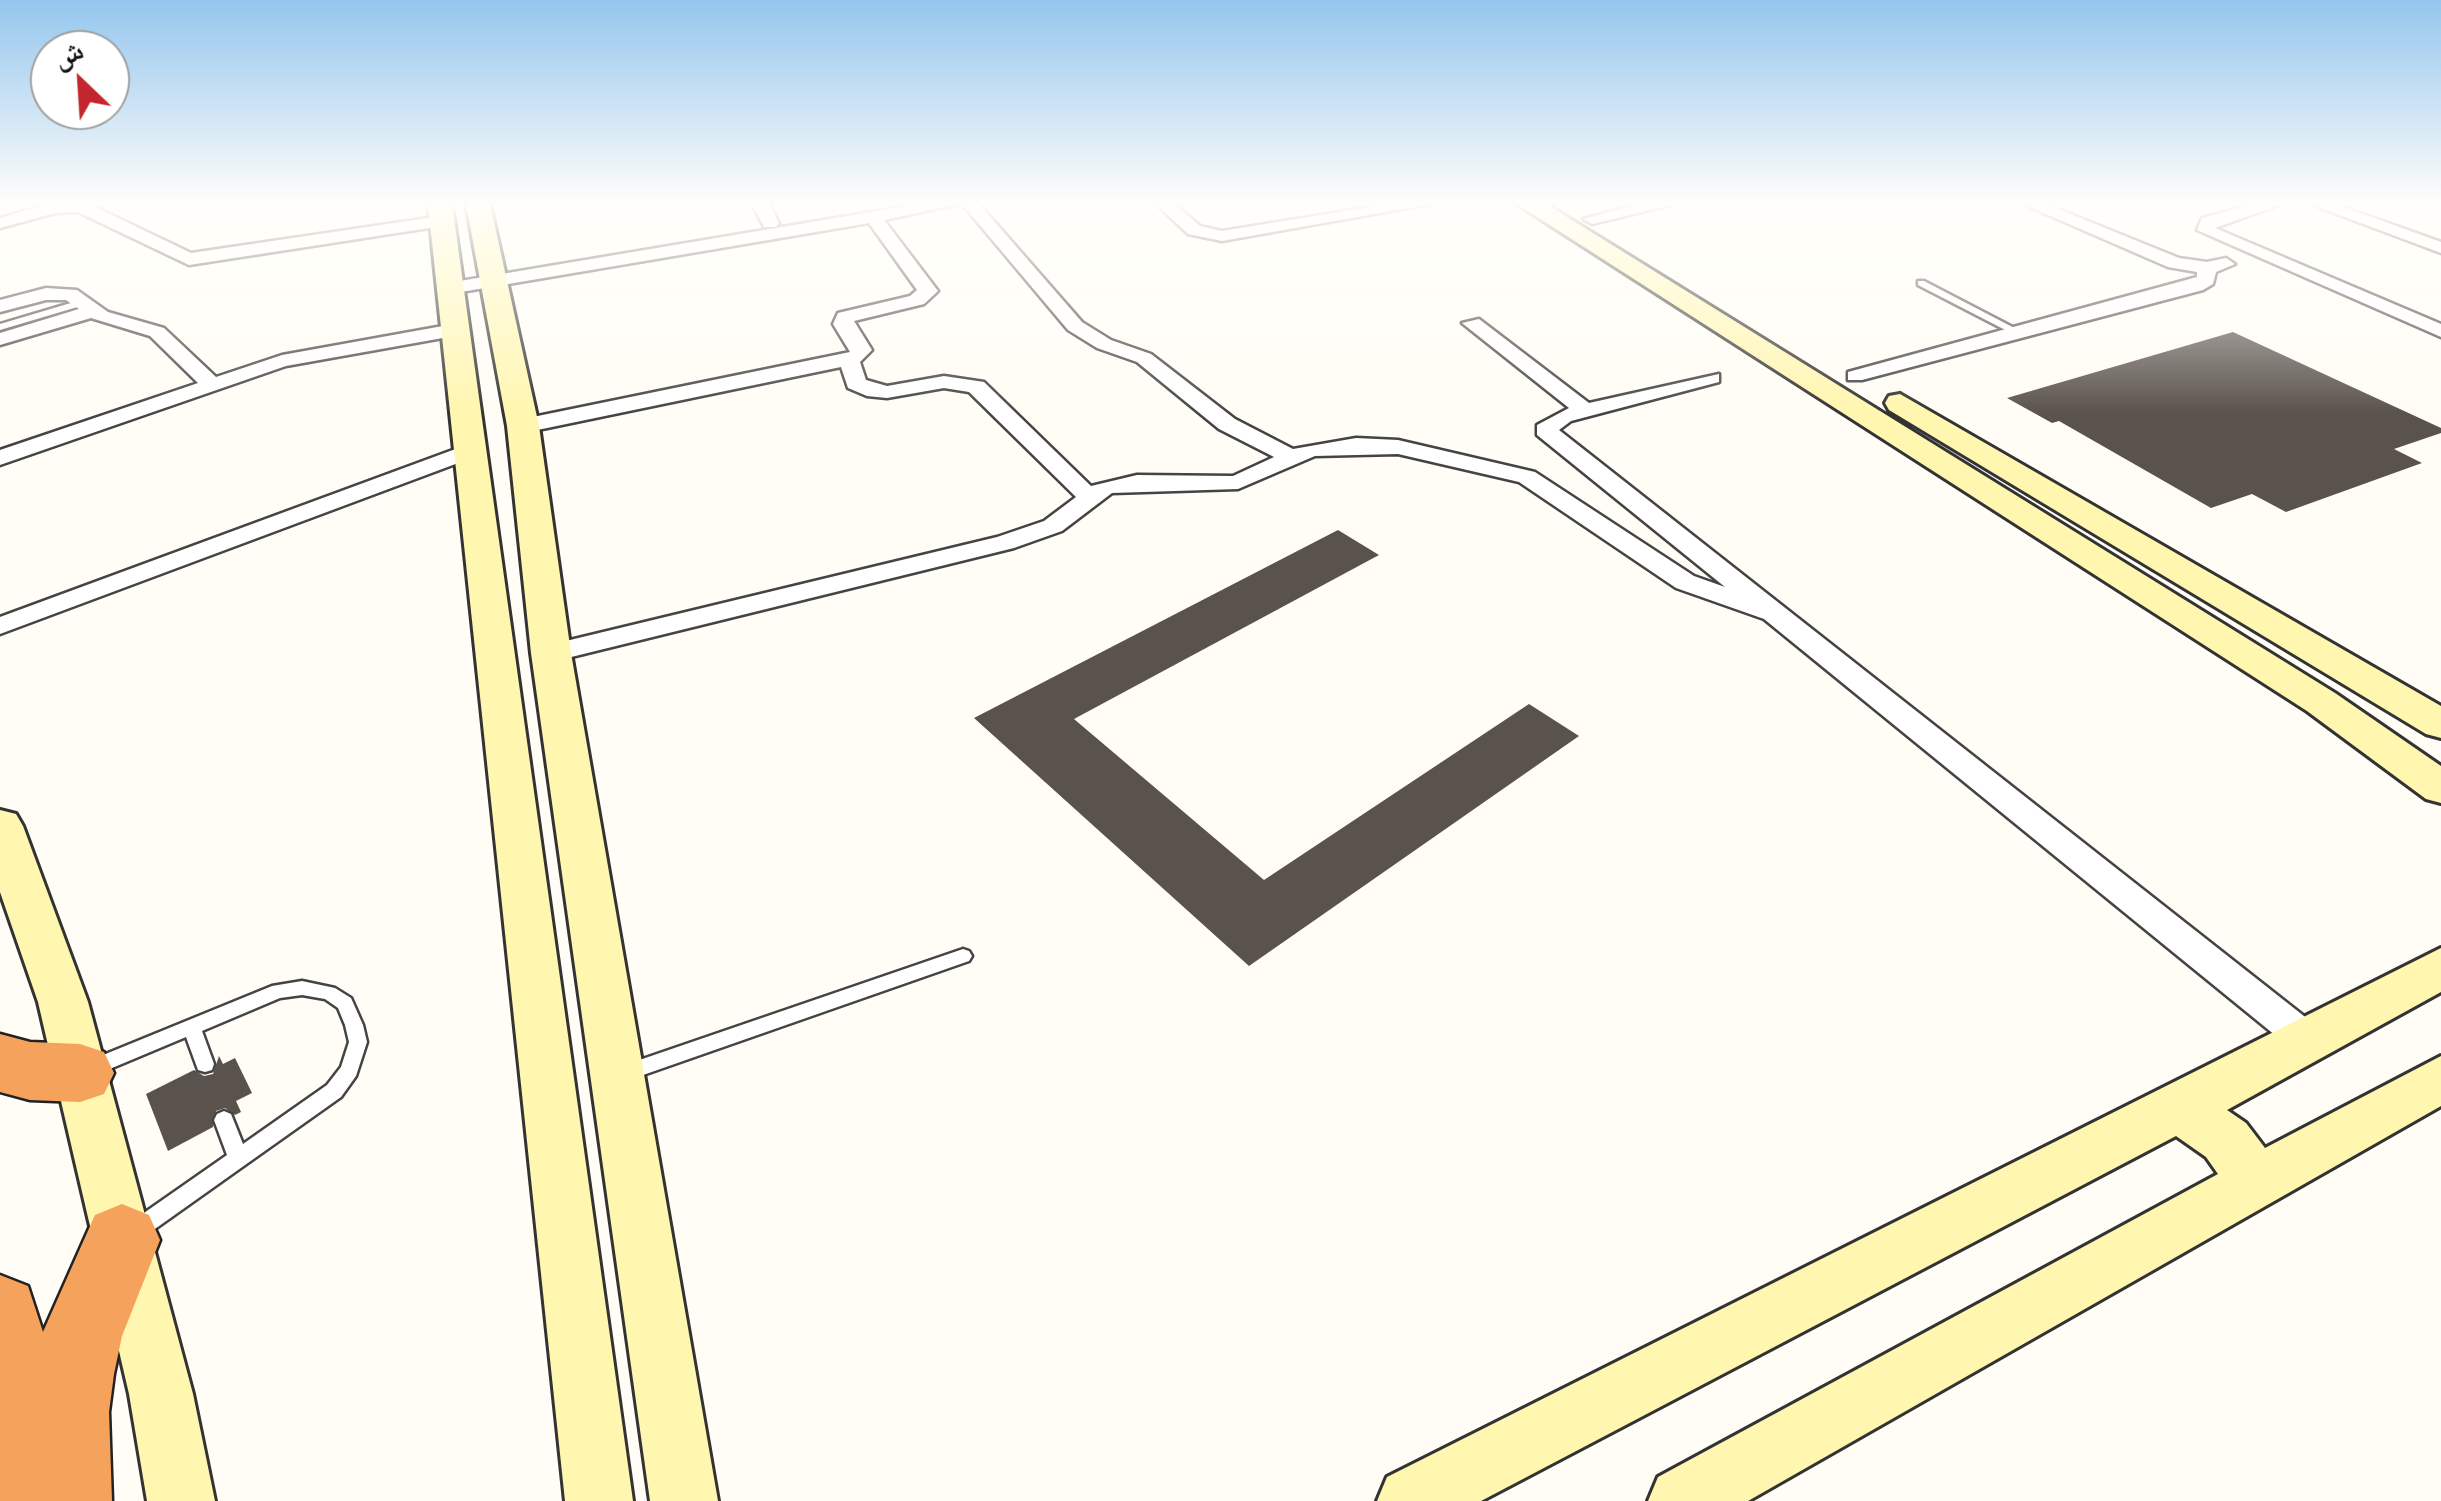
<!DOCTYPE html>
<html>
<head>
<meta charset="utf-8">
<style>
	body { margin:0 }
	#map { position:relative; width:2441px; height:1501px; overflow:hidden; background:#fffdf5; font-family:Bitter,"Noto Naskh Arabic",serif }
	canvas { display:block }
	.north { position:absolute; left:30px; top:30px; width:100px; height:100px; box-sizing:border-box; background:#fff; border:2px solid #a0a0a0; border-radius:50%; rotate:335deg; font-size:28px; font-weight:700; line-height:40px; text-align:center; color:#111 }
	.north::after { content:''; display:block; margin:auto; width:35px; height:45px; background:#c4262e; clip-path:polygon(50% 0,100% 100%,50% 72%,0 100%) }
</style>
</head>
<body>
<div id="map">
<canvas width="2441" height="1501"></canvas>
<div class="north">ش</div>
</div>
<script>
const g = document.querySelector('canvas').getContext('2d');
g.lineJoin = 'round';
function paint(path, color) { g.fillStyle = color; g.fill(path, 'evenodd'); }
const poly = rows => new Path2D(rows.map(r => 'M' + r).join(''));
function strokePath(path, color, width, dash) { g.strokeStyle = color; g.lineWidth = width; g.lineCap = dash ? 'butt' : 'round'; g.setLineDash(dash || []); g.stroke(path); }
paint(poly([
	[2233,332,2441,428,2441,433,2394,449,2422,463,2286,512,2252,494,2211,508,2059,421,2052,423,2007,398],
	[1338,530,1379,555,1074,719,1264,880,1529,704,1579,736,1249,966,974,718],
	[219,1056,223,1064,235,1058,252,1093,236,1101,241,1112,235,1115,225,1108,216,1111,213,1127,168,1151,146,1094,194,1070,204,1076,213,1074]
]), '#5a524d');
const lane = poly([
	[1918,281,1924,281,2024,333,2015,335,1918,285,1918,281],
	[81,300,84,301,84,305,0,330,0,324,81,300],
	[963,949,969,951,972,956,969,961,626,1081,619,1079,617,1073,619,1067,963,949],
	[302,981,335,988,351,998,363,1025,367,1042,356,1076,341,1097,245,1165,145,1236,138,1239,131,1236,128,1229,131,1222,227,1155,214,1120,217,1114,224,1111,231,1114,243,1144,327,1085,341,1067,349,1042,345,1025,338,1008,325,999,302,995,280,998,202,1031,214,1064,212,1070,205,1072,198,1070,186,1037,93,1076,86,1074,84,1068,86,1062,272,986,302,981]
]);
const street = poly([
	[49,204,89,204,191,253,442,216,451,221,442,226,189,265,78,212,55,213,0,228,0,218,49,204],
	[752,204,769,204,779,223,776,227,764,227,752,204],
	[919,204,959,204,884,220,938,291,924,304,854,321,872,350,860,362,866,380,887,386,944,376,984,382,1091,486,1137,475,1233,476,1274,457,1219,429,1137,362,1097,348,1068,330,962,204,979,204,1082,322,1111,340,1151,354,1235,419,1293,449,1356,438,1398,440,1535,472,1694,576,1725,587,1537,435,1537,425,1569,408,1462,323,1479,319,1589,403,1719,374,1719,382,1571,421,1559,430,2323,1031,2328,1042,2323,1053,2310,1057,2297,1053,1764,619,1676,588,1519,482,1398,454,1315,456,1238,489,1112,493,1062,531,1014,548,551,662,541,659,537,653,541,647,997,537,1044,521,1076,497,969,392,944,388,887,398,867,396,848,388,841,367,523,433,512,426,523,419,850,352,833,324,838,313,910,296,917,290,869,223,449,294,442,292,442,284,919,204],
	[1156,204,1174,204,1200,226,1222,231,1389,204,1430,204,1222,241,1188,234,1156,204],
	[1640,204,1675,204,1592,224,1583,219,1640,204],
	[2023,204,2046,204,2179,258,2207,262,2226,258,2235,264,2216,272,2213,284,2203,290,1862,380,1848,380,1848,372,2197,277,2197,272,2168,267,2023,204],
	[2254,204,2282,204,2215,228,2441,324,2441,337,2197,230,2202,218,2254,204],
	[2310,204,2335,204,2441,242,2441,253,2310,204],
	[46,288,77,290,108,312,164,328,216,377,282,355,454,324,464,330,454,336,286,366,0,465,0,450,198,383,150,336,91,318,0,345,0,333,79,309,66,300,46,300,0,312,0,300,46,288],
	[469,444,480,451,477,456,0,634,0,617,469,444]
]);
const secondary = poly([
	[428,204,452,204,633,1501,565,1501,428,204],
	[466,204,490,204,539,426,571,653,718,1501,650,1501,531,653,507,426,466,204],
	[1517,204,1546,204,2335,693,2441,766,2441,803,2426,799,2307,711,1517,204],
	[1900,394,2441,706,2441,738,2426,734,1889,410,1885,403,1889,396,1900,394],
	[0,810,16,814,23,826,88,1002,193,1394,215,1501,147,1501,129,1394,38,1002,0,892,0,810],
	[2441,948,2441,992,2227,1110,2246,1123,2265,1148,2441,1056,2441,1106,1748,1501,1648,1501,1658,1477,2218,1174,2206,1157,2176,1136,1481,1501,1377,1501,1387,1477,2441,948]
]);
const highway = poly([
	[0,1034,30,1042,80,1044,104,1052,114,1073,104,1094,80,1102,30,1100,0,1092,0,1034],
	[122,1204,149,1215,160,1240,122,1336,114,1374,109,1412,112,1501,0,1501,0,1275,28,1286,43,1332,95,1215,122,1204]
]);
strokePath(lane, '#444', 5);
strokePath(street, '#444', 5);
strokePath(secondary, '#333', 6);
strokePath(highway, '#222', 5);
paint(lane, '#fff');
paint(street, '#fff');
paint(secondary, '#fff6b0');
paint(highway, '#f5a25d');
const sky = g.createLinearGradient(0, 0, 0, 414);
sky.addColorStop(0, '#95c6ee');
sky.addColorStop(0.49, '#fffefa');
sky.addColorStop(1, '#fffefa00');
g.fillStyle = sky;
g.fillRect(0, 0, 2441, 414);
</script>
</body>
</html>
